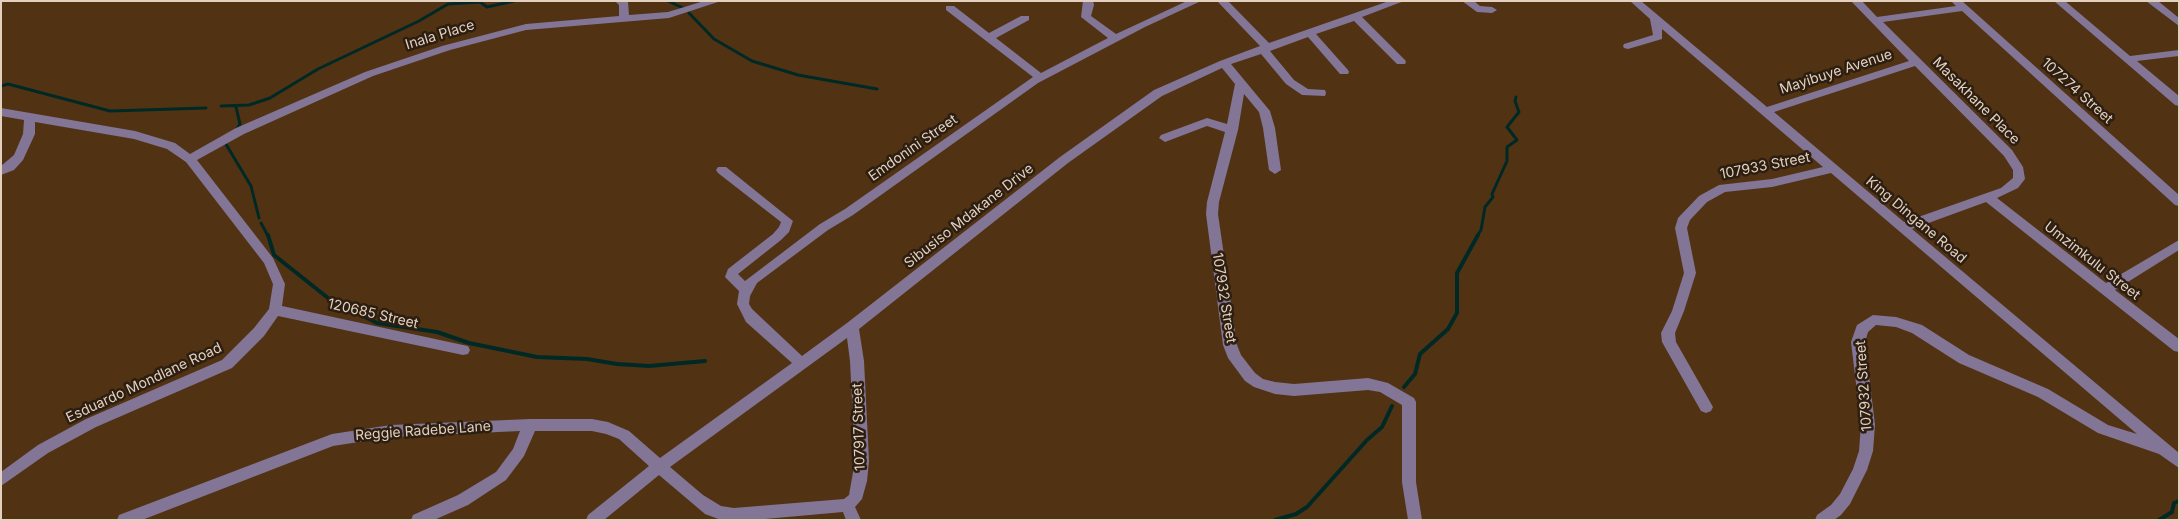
<!DOCTYPE html>
<html>
<head>
<meta charset="utf-8">
<style>
	body { margin:0 }
	#map { position:relative; width:2180px; height:521px; overflow:hidden; background:#513313; font-family:Inter,sans-serif }
	canvas { display:block }
	.frame { position:absolute; inset:0; border:2px solid #e3d0bf; pointer-events:none }
</style>
</head>
<body>
<div id="map">
<canvas width="2180" height="521"></canvas>
<div class="frame"></div>
</div>
<script>
const g = document.querySelector('canvas').getContext('2d');
g.lineJoin = 'round';
const poly = rows => new Path2D(rows.map(r => 'M' + r).join(''));
function strokePath(path, color, width, dash) { g.strokeStyle = color; g.lineWidth = width; g.lineCap = dash ? 'butt' : 'round'; g.setLineDash(dash || []); g.stroke(path); }
function paint(path, color) { g.fillStyle = color; g.fill(path, 'evenodd'); }
function label(font, color, halo, rows, align = 'center') {
  g.font = font + ' Inter,sans-serif'; g.lineWidth = 5; g.setLineDash([]); g.textBaseline = 'middle'; g.strokeStyle = halo; g.fillStyle = color; for (const [text, x, y, turn = 0] of rows) {
    g.save(); g.translate(x, y); g.rotate((+turn || 0) * Math.PI / 180); g.textAlign = isNaN(turn) ? turn : align; if (halo) g.strokeText(text, 0, 0); g.fillText(text, 0, 0); g.restore();
  }
}
strokePath(poly([
	[668,1,683,8],
	[689,13,714,39,752,61,798,75,877,89],
	[1,86,8,84,110,111,206,108],
	[221,106,249,105,270,98,318,69,419,21,448,4,480,2,487,7,514,1],
	[236,107,240,124,236,130],
	[224,141,251,186,259,218],
	[261,223,268,236],
	[1477,236,1481,230,1485,207,1493,197,1492,194,1507,161,1507,147,1517,140,1507,127,1519,112,1515,101,1516,97]
]), '#002925', 3);
strokePath(poly([
	[268,235,274,255,328,298,377,323,437,332,469,343,537,357,587,359,617,364,649,366,705,361],
	[1404,387,1415,374,1420,354,1448,329,1457,313,1457,273,1478,235],
	[1275,520,1296,514,1307,507,1367,440,1382,427,1392,406],
	[2159,520,2172,512,2174,503,2179,501]
]), '#002925', 4);
paint(poly([
	[615,1,628,2,629,15,668,12,704,1,721,1,669,18,526,30,450,50,373,76,244,134,197,160,273,258,285,284,282,306,463,345,468,346,470,350,468,354,463,355,278,316,264,336,232,368,96,427,48,453,1,486,1,472,38,445,86,419,222,360,254,328,269,309,273,284,264,263,186,162,167,149,134,139,35,122,35,134,23,160,14,170,1,175,1,166,14,155,23,134,24,120,1,116,1,108,135,131,175,143,190,154,236,128,365,72,442,46,526,24,619,16,619,5,615,1],
	[1083,1,1093,1,1094,5,1091,16,1116,34,1187,1,1201,1,1145,27,1038,83,853,215,828,230,757,283,750,296,749,304,752,309,802,356,847,323,1060,157,1154,90,1220,61,1260,46,1217,1,1228,1,1269,43,1389,1,1404,1,1362,17,1405,60,1406,62,1405,64,1397,64,1354,21,1316,34,1348,70,1349,72,1348,74,1340,74,1308,37,1270,51,1294,80,1308,89,1325,90,1326,93,1325,96,1302,95,1286,84,1261,54,1231,64,1270,111,1275,128,1281,170,1275,174,1269,170,1263,128,1259,112,1244,94,1238,130,1219,202,1218,214,1237,345,1241,355,1255,373,1263,379,1275,382,1294,384,1368,378,1388,383,1414,398,1416,402,1416,482,1422,520,1408,520,1402,482,1402,405,1380,392,1368,390,1294,396,1275,394,1254,387,1245,381,1228,358,1223,345,1206,214,1207,202,1225,132,1207,126,1165,142,1159,138,1161,135,1207,118,1227,124,1235,84,1222,68,1162,96,1068,163,859,329,864,361,869,461,867,481,862,499,855,507,861,520,846,520,843,512,754,520,721,520,705,514,659,475,604,520,586,520,588,515,649,466,619,439,606,434,592,431,535,431,524,456,506,480,468,505,434,520,411,520,413,515,458,495,496,472,513,449,520,431,391,437,333,446,142,520,117,520,119,515,332,434,391,425,530,419,592,419,608,422,629,431,660,458,792,363,746,322,737,304,739,291,725,277,728,269,773,234,779,227,781,222,718,173,716,170,718,167,726,167,793,221,789,232,781,240,738,274,745,281,820,224,845,209,1033,77,946,10,946,6,954,6,989,33,1021,16,1029,16,1029,20,996,38,1041,73,1108,38,1081,17,1083,1],
	[847,338,850,361,855,461,849,495,844,499,734,508,721,506,703,495,670,467,847,338],
	[1462,1,1474,1,1480,6,1492,7,1497,10,1492,13,1477,12,1462,1],
	[1630,1,1641,1,1767,107,1909,61,1851,1,1862,1,1877,17,1956,6,1951,1,1962,1,2179,195,2179,206,2175,205,1962,11,1883,22,2012,150,2023,167,2025,179,2018,188,1997,198,2106,283,2179,240,2179,250,2115,290,2179,339,2179,352,2174,351,1986,202,1912,229,2179,453,2179,468,2159,454,2098,433,2038,397,1959,363,1912,333,1896,327,1876,325,1868,332,1865,342,1875,425,1873,451,1867,470,1850,504,1841,515,1834,520,1815,520,1817,515,1831,505,1840,494,1853,469,1859,451,1861,425,1851,342,1857,325,1873,315,1896,317,1922,325,1969,355,2048,389,2108,425,2137,434,1831,173,1772,187,1725,192,1707,202,1690,220,1687,228,1696,273,1684,311,1675,333,1676,342,1713,407,1711,411,1706,413,1701,411,1662,342,1661,333,1672,311,1684,273,1675,228,1678,218,1699,196,1719,185,1772,179,1823,167,1662,29,1662,39,1628,49,1624,48,1623,46,1624,44,1653,35,1650,19,1630,1],
	[1915,66,2004,156,2013,170,2013,178,2001,188,1904,222,1774,112,1915,66],
	[2054,1,2065,1,2130,56,2179,50,2179,56,2137,61,2179,96,2179,106,2175,105,2054,1],
	[2146,1,2158,1,2179,18,2179,26,2146,1]
]), '#837596');
label('14px', '#e3d0bf', '#2c1e11', [
	["Inala Place",440,35,-17],
	["Mayibuye Avenue",1836,72,-18],
	["107274 Street",2077,91,42],
	["Masakhane Place",1976,101,45],
	["Emdonini Street",913,148,-35],
	["107933 Street",1765,166,-11],
	["Sibusiso Mdakane Drive",969,216,-38],
	["King Dingane Road",1916,220,40],
	["Umzimkulu Street",2092,261,38],
	["107932 Street",1224,298,81],
	["120685 Street",373,314,13],
	["Esduardo Mondlane Road",144,383,-25],
	["107932 Street",1864,386,-94],
	["107917 Street",859,427,-92],
	["Reggie Radebe Lane",423,431,-4]
]);
</script>
</body>
</html>
